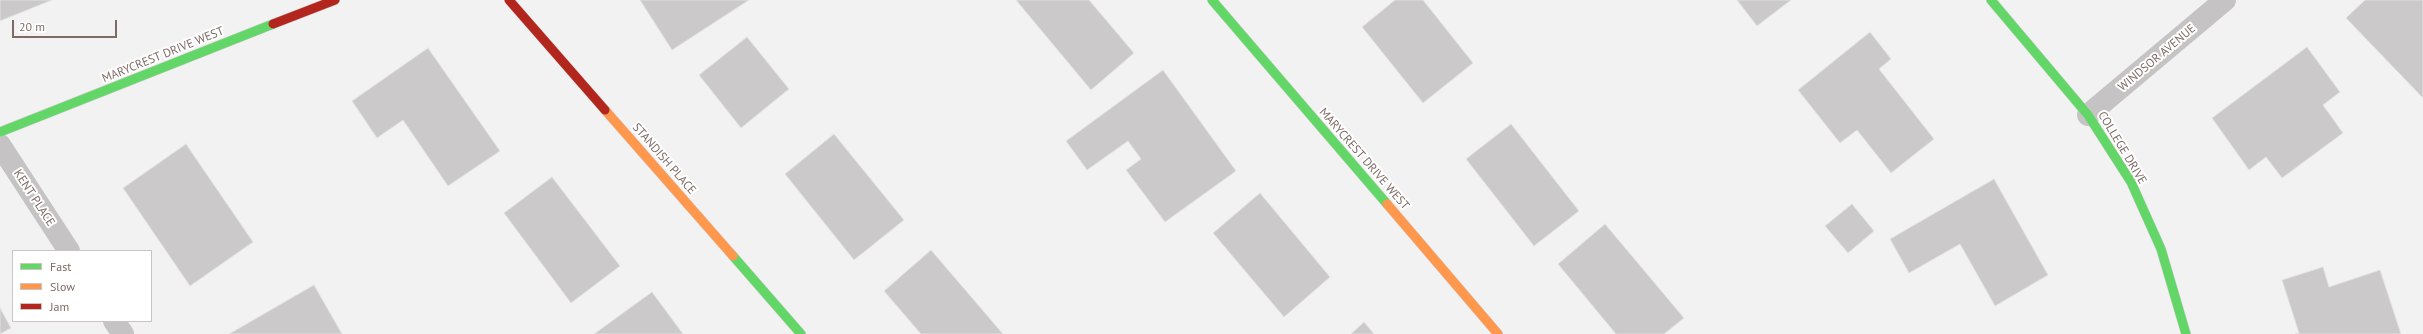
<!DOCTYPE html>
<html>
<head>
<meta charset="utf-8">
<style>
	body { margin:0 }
	#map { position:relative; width:2423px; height:334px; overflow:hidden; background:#f2f2f3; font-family:"PT Sans",sans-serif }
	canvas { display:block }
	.legend { position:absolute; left:12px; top:250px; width:140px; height:72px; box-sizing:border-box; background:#fff; border:1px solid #ccc4c1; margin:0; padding:5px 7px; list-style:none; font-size:12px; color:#7f6b65 }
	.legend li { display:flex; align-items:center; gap:8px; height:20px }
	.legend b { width:20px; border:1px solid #ccc4c1 }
	.scale { position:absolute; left:12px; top:20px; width:105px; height:18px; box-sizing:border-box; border:2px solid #7f6b65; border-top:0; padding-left:5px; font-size:12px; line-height:14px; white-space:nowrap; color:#7f6b65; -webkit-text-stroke:3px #fff; paint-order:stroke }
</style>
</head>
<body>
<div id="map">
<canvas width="2423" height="334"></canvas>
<ul class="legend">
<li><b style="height:5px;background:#63d668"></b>Fast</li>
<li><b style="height:5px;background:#ff974d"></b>Slow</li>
<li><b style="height:5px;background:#b3261e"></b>Jam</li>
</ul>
<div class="scale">20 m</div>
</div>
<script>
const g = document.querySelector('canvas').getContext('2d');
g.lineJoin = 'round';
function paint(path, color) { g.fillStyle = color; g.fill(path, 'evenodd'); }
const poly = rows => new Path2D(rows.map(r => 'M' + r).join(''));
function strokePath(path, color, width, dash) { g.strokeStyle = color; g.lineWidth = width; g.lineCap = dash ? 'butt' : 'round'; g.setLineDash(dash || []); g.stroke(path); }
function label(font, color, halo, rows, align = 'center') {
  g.font = font + ' "PT Sans",sans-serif'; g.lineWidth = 4; g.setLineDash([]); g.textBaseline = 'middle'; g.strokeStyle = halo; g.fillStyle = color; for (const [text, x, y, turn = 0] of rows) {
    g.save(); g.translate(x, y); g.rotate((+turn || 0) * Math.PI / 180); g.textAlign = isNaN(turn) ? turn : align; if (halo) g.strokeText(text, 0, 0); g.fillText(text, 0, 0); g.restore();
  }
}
const building = poly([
	[0,0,52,0,0,21,0,0],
	[640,0,749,0,672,50,640,0],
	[1016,0,1089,0,1134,53,1091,90,1016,0],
	[1395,0,1423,0,1473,63,1423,103,1362,27,1395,0],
	[1737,0,1791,0,1757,26,1737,0],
	[2365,0,2423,0,2423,98,2346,18,2365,0],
	[1870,32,1891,59,1879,69,1934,139,1891,173,1857,130,1840,143,1798,90,1870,32],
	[747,37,789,89,741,128,699,75,747,37],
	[2307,47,2340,92,2323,105,2343,133,2282,178,2266,157,2249,170,2212,118,2307,47],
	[428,48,500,151,448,186,403,120,377,138,352,101,428,48],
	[1163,70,1236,171,1165,222,1126,170,1141,159,1128,141,1087,170,1066,141,1163,70],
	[1511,124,1579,211,1534,246,1466,159,1511,124],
	[834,134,904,220,854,260,785,174,834,134],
	[186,144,253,242,190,286,123,188,186,144],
	[552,177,620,266,571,303,504,213,552,177],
	[1994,179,2048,275,1995,306,1960,244,1909,273,1890,239,1994,179],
	[1260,193,1330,277,1284,317,1213,233,1260,193],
	[1852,204,1874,231,1848,253,1825,226,1852,204],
	[1605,224,1684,318,1664,334,1616,334,1558,264,1605,224],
	[931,250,1003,334,921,334,884,291,931,250],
	[2323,267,2329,287,2380,270,2401,334,2295,334,2299,333,2282,280,2323,267],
	[314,285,342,334,229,334,314,285],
	[652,292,683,334,594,334,652,292],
	[0,308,11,328,0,334,0,308],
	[1364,322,1374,334,1351,334,1364,322]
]);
paint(building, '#cbc9c9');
strokePath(building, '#e2e2e2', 1);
const fast = poly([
	[1212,0,1387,204],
	[1991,0,2088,115,2131,182,2161,249,2186,334],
	[0,132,273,24],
	[733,256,801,334]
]);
const slow = poly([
	[605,110,733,256],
	[1387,204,1498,334]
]);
const jam = poly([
	[509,0,605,110],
	[273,24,335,0]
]);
strokePath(fast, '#d0cece', 10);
strokePath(slow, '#d0cece', 10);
strokePath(jam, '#d0cece', 10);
strokePath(poly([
	[2088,115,2225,0],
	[0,145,69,251],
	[114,321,123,334]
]), '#c5c3c3', 22);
strokePath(fast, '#63d668', 9);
strokePath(slow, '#ff974d', 9);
strokePath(jam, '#b3261e', 9);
label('12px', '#7f6b65', '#fff', [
	["MARYCREST DRIVE WEST",163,55,-22],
	["WINDSOR AVENUE",2157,58,-40],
	["COLLEGE DRIVE",2122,148,59],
	["STANDISH PLACE",664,159,49],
	["MARYCREST DRIVE WEST",1364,159,49],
	["KENT PLACE",34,198,57]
]);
</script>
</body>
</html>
